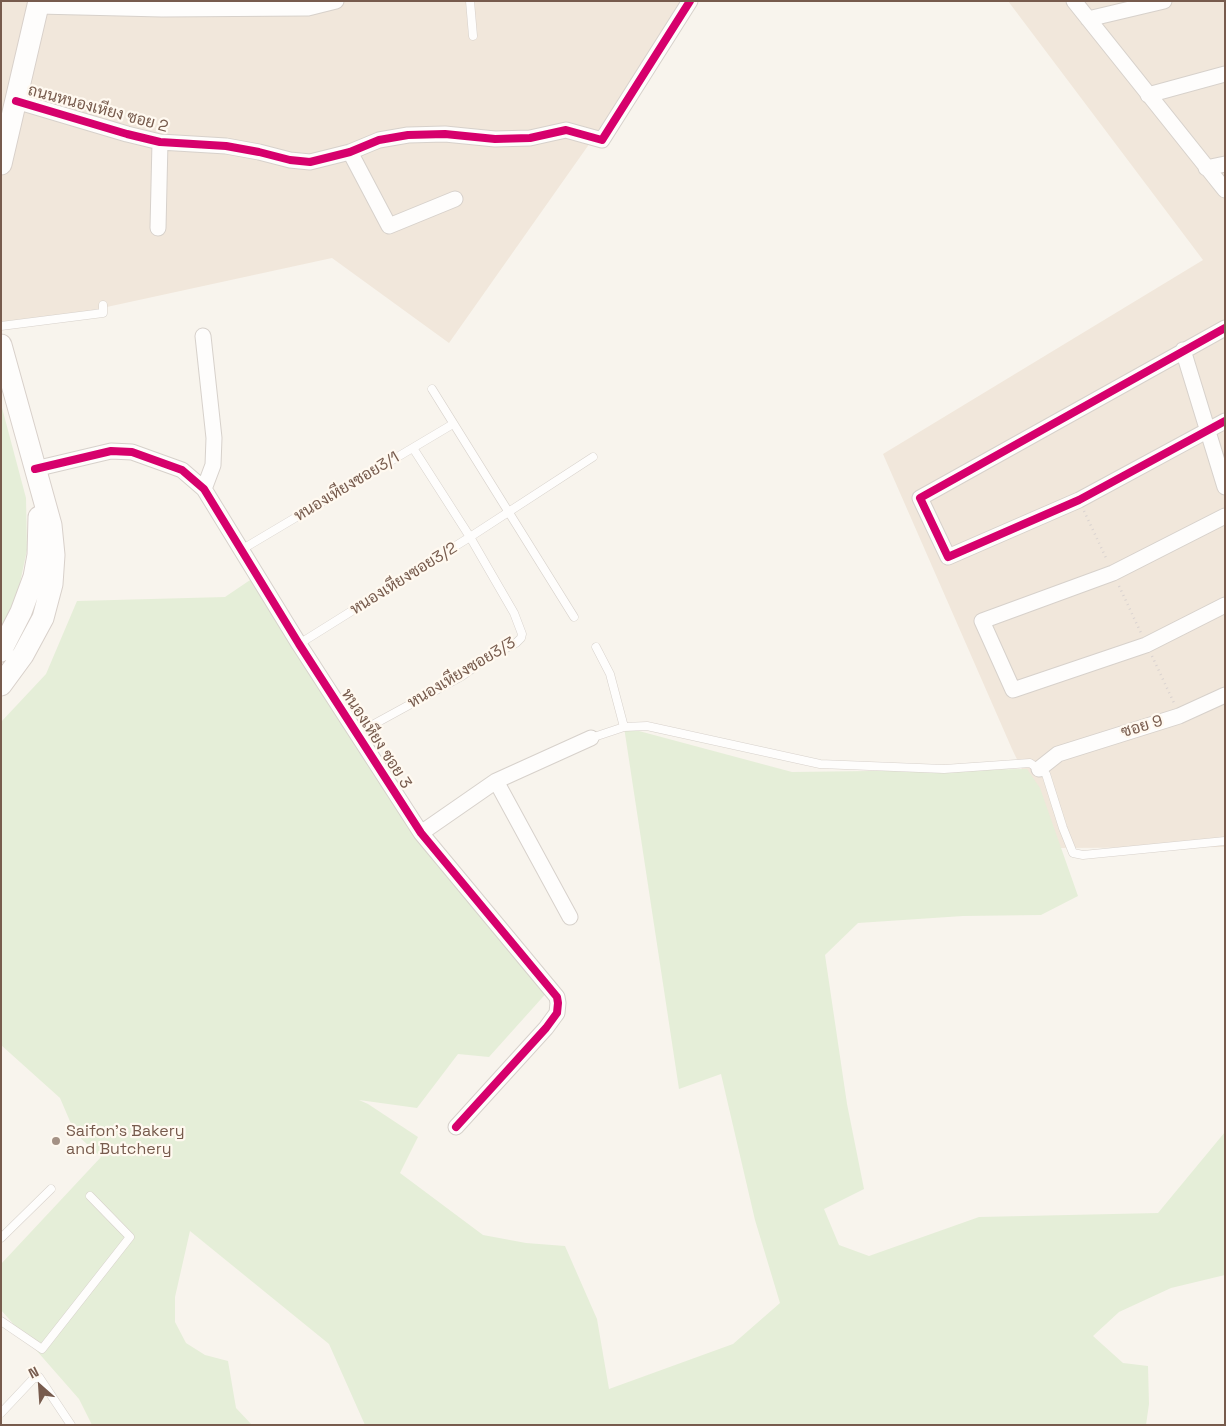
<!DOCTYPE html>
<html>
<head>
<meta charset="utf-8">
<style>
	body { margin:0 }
	#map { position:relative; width:1226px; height:1426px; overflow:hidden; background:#f8f4ed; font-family:"Space Grotesk",sans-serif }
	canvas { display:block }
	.frame { position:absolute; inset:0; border:2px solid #775b4d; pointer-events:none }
	.north { position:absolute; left:15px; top:1361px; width:50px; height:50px; -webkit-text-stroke:4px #fff9f0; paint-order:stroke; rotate:334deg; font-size:14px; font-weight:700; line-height:20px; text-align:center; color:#775b4d }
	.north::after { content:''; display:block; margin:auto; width:18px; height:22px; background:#775b4d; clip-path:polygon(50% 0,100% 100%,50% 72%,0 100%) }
</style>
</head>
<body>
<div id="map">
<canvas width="1226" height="1426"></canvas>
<div class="frame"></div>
<div class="north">N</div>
</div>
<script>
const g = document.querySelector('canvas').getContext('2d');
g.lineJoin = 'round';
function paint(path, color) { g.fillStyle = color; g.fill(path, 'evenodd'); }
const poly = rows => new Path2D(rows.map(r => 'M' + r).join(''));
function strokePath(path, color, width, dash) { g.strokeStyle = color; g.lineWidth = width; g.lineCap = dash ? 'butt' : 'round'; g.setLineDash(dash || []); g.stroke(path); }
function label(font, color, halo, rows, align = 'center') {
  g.font = font + ' "Space Grotesk",Sarabun,sans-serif'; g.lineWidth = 4.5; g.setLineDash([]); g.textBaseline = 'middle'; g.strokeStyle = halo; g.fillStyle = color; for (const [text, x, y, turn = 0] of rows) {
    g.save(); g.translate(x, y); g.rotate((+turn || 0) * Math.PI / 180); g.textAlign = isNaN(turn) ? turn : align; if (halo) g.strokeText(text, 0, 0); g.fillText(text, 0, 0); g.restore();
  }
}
paint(poly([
	[1,1,690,1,449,343,332,258,1,330],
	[1008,1,1225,1,1225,847,1060,848,1012,749,883,454,1203,260]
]), '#f1e7db');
paint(poly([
	[1,404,26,498,27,550,17,597,1,633],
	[256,576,429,842,550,989,489,1057,458,1054,417,1108,359,1100,368,1104,418,1137,400,1173,483,1235,526,1243,565,1246,597,1319,609,1389,733,1344,780,1303,755,1220,721,1074,679,1089,624,727,792,772,1027,769,1040,788,1078,896,1041,915,963,916,858,923,825,955,847,1104,864,1189,824,1209,839,1245,869,1256,979,1217,1158,1213,1225,1132,1225,1275,1171,1288,1119,1312,1093,1336,1123,1363,1148,1366,1149,1404,1146,1425,365,1425,329,1344,190,1231,175,1297,175,1322,186,1343,205,1355,228,1361,236,1408,252,1425,92,1425,79,1399,1,1310,1,1264,101,1157,75,1133,60,1098,1,1045,1,722,46,674,77,601,225,597]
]), '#e5eed8');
const service = poly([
	[470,1,473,36],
	[1,326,103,313,103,305],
	[432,389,574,617],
	[241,550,453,424],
	[299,644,470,537,593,457],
	[596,647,610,674,624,727],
	[356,734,462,676,487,658,516,643,521,638,522,634,514,613,470,537,413,448],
	[591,738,624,727,647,726,820,764,944,769,1030,763,1046,774,1063,828,1073,853,1083,855,1225,841],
	[1,1238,51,1189],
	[1,1321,42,1349,130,1237,90,1196],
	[1,1413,33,1379,39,1377,71,1425]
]);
const minor = poly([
	[1074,1,1225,190],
	[38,6,162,9,308,8,336,1],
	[1088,19,1164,1],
	[1148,95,1225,74],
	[16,101,127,134,160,142,226,146,259,152,290,160,310,162,350,152,379,140,408,135,445,134,495,139,530,138,566,130,602,140,690,1],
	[350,152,389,226,455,199],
	[1206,168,1225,164],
	[158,228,160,142],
	[1225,328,920,498,948,557,1079,500,1225,421],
	[203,336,214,438,213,465,204,489],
	[1183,350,1225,487],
	[35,469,111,451,132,452,182,470,204,489,299,644,421,833,557,997,558,1003,557,1013,546,1028,456,1127],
	[1225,516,1113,573,982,621,1013,690,1146,645,1225,605],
	[1039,769,1058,754,1179,716,1225,695],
	[496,781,570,917],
	[421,833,496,781,591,738]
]);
const secondary = poly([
	[1,164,39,1],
	[1,345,51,525,54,555,52,584,43,618,23,655,1,685],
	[1,651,21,612,34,577,38,555,39,517]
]);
strokePath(service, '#d7d1cb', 9);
strokePath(minor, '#d7d1cb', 17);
strokePath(secondary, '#d8d0ca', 23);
strokePath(poly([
	[1084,511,1107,560],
	[1119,586,1141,633],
	[1152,656,1174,703]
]), '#dad3d0', 2.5, [1, 4]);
strokePath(service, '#fefdfc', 8);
strokePath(minor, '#fefdfc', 15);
strokePath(secondary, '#fefdfc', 21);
strokePath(poly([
	[16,101,127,134,160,142,226,146,259,152,290,160,310,162,350,152,379,140,408,135,445,134,495,139,530,138,566,130,602,140,690,1],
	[1225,328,920,498,948,557,1079,500,1225,421],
	[35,469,111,451,132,452,182,470,204,489,299,644,421,833,557,997,558,1003,557,1013,546,1028,456,1127]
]), '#d6006c', 8);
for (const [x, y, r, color] of [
	[56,1141,5,"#a49185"]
]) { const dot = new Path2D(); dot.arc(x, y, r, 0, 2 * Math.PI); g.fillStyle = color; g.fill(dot); strokePath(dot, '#fff9f0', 2); }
label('16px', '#775b4d', '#fff9f0', [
	["ถนนหนองเหียง ซอย 2",98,109,15],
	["หนองเหียงซอย3/1",347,487,-31],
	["หนองเหียงซอย3/2",404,579,-32],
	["หนองเหียงซอย3/3",462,673,-31],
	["ซอย 9",1142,727,-17],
	["หนองเหียง ซอย 3",376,739,57]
]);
label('16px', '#775b4d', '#fff9f0', [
	["Saifon's Bakery",66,1132],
	["and Butchery",66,1150]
], 'left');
</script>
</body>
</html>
